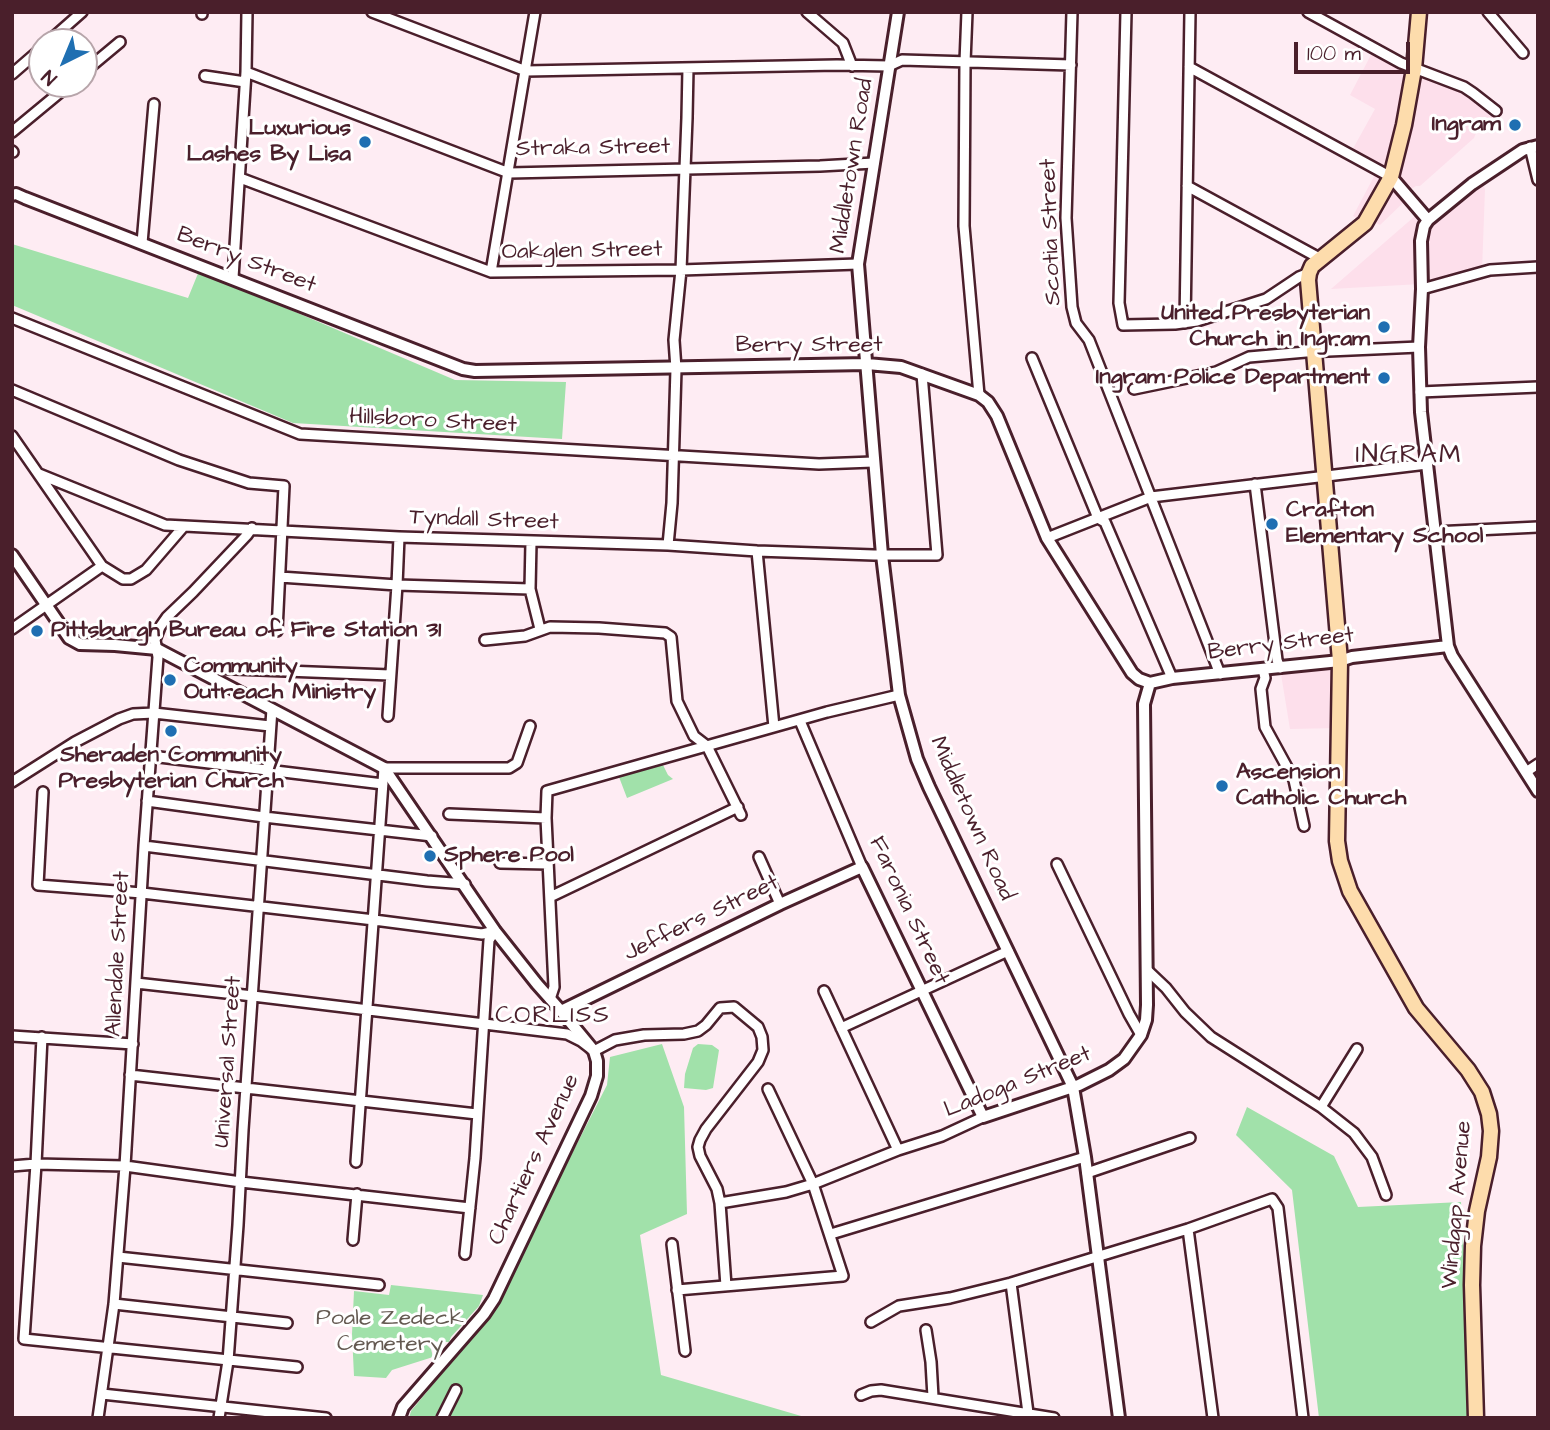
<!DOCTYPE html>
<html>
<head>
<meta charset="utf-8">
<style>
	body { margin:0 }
	#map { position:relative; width:1550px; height:1430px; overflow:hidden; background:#feecf3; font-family:"Architects Daughter",sans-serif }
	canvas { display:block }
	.frame { position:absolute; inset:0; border:14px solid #4a1f2b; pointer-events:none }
	.north { position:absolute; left:28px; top:28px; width:70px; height:70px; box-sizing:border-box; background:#fff; border:2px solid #b7a5aa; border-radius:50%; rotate:223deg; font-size:19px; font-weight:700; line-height:28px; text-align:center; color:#4a1f2b }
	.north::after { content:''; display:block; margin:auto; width:24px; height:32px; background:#1f6fb2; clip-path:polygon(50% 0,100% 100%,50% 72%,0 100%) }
	.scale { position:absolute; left:1294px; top:42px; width:116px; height:32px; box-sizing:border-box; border:4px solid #4a1f2b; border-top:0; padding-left:9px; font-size:21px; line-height:24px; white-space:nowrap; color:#4a1f2b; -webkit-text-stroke:5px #fff; paint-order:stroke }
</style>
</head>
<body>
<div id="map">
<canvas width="1550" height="1430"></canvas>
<div class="frame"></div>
<div class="north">N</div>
<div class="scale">100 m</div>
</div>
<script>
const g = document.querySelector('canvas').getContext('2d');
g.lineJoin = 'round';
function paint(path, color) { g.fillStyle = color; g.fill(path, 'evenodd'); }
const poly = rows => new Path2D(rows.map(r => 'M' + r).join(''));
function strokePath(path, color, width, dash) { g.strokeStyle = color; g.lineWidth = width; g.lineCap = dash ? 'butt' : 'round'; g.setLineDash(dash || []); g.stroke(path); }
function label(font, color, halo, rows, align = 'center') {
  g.font = font + ' "Architects Daughter",sans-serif'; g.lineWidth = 6; g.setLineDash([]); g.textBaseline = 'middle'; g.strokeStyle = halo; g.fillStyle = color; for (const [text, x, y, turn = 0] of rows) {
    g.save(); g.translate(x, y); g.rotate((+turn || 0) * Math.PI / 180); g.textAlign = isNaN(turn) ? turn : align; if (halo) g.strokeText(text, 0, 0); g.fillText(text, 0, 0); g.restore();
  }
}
paint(poly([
	[1374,49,1456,84,1496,115,1476,133,1474,138,1420,186,1416,186,1404,193,1403,203,1380,225,1368,219,1365,223,1353,216,1378,169,1350,154,1375,109,1350,95],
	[1480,178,1485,189,1482,271,1422,289,1421,284,1331,289,1415,216,1421,212,1428,220],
	[1340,661,1339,728,1290,729,1280,668]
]), '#fddfeb');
paint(poly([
	[12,244,188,298,199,271,455,380,566,382,562,439,293,423,12,305],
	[663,765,668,775,673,779,627,798,619,777],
	[662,1044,684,1107,687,1214,640,1235,661,1375,808,1418,409,1418,411,1411,488,1318,607,1085,610,1057],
	[698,1044,712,1045,719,1050,713,1088,706,1090,684,1088,685,1074,693,1048],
	[1247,1107,1334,1156,1358,1207,1461,1202,1473,1418,1319,1418,1292,1190,1236,1135],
	[391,1285,483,1295,479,1306,451,1337,449,1342,438,1342,427,1339,425,1343,431,1349,433,1357,392,1370,386,1378,354,1376,352,1334,354,1291,389,1295]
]), '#a1e1aa');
const minor = poly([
	[372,12,526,71,837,65,889,66,902,60,1071,65],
	[807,12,843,43,852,66],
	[967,12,965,62,964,226,979,395],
	[1072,12,1066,218,1072,307,1076,323,1089,340,1220,674],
	[1126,12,1119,303,1123,325,1175,324,1197,321,1266,299,1299,277,1309,273],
	[1308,12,1401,63,1464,87,1473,93,1496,111],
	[1488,12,1523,53],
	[202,14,202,12],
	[48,42,82,12],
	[1189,67,1391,177],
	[84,72,120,42],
	[246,72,509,173,820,166,874,163],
	[12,74,42,48],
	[205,76,245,82],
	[12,132,70,84],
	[1530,147,1538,180],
	[12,151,13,152],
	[240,178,491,272,681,270,858,264],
	[1187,186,1321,259],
	[142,243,154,104],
	[491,272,535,12],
	[233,278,246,72,247,12],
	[1422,289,1490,270,1538,267],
	[12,318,300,434,819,464,873,462],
	[1185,323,1190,12],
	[1032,358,1098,518,1105,522,1172,678],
	[1134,389,1216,372,1249,357,1306,352,1419,347],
	[12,390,179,460,249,483,284,486,277,631],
	[1420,392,1538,387],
	[12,436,102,566,123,579,131,579,146,570,184,526],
	[39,474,165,525,399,537,668,545,757,551,874,555,937,555,922,374],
	[1255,484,1277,660,1280,668],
	[1434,532,1538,527],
	[1047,538,1151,497,1427,464],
	[531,542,530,589,540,629],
	[668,545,672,503,676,369,674,340,681,270,687,118,688,68],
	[757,551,774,727],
	[280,577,397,585,530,589],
	[12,629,102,566],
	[485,640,525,636,550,627,599,628,665,633,671,637,677,701,694,736,707,746,741,815],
	[1263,669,1265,678,1261,689,1265,727,1294,780,1304,826],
	[201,672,208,668,390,675],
	[388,716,397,585,399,537],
	[800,721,862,867],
	[151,756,383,784],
	[1526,772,1538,764],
	[12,782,75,742,119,719,133,714,154,713,270,726],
	[43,792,38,885,142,893,374,920,482,934,495,931],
	[147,801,264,817,432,836],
	[449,814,546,818],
	[144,846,427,881,465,884],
	[759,857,780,904],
	[500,863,548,864],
	[1057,864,1129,1014,1141,1035],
	[550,897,738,807],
	[1147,970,1166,988,1185,1012,1211,1037,1321,1107,1354,1133,1372,1157,1386,1195],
	[136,983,253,996,567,1034,581,1041,594,1051,615,1040,644,1035,684,1034,698,1031,706,1025,720,1008,734,1007,758,1027,762,1037,763,1050,758,1062,706,1129,700,1140,698,1147,700,1156,717,1189,720,1203,726,1286],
	[824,991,898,1150],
	[550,999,554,987,546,818,547,791,827,712,899,695],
	[841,1028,1008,951],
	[12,1036,133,1044],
	[42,1037,36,1164,24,1339,297,1367],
	[130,1075,477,1114],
	[1321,1107,1357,1049],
	[356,1162,384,768,509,768,517,763,530,726],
	[12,1166,36,1164,125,1166,241,1182,470,1208],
	[1087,1173,1190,1138],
	[720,1203,786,1192,813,1184,898,1150,942,1136,983,1117],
	[1188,1229,1213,1418],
	[831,1234,1085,1157],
	[353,1240,357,1194],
	[672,1244,685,1351],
	[465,1254,475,1158,489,940,495,931],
	[118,1257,379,1285],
	[1011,1283,1028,1413],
	[677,1290,843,1276,813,1184,768,1089],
	[114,1304,287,1323],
	[871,1322,899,1306,950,1298,1011,1283,1188,1229,1272,1199,1278,1208,1303,1418],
	[926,1330,931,1362,933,1397],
	[102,1394,326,1418],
	[861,1395,871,1391,881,1390,1054,1418],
	[98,1418,114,1304,125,1166,144,846,158,657,155,640,160,627,167,617,193,592,247,535,252,528],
	[219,1418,228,1361,238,1225,243,1130,272,709],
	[442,1418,456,1390]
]);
const tertiary = poly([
	[898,12,858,264,882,555,899,695,917,759,929,787,1073,1087,1085,1157,1119,1418],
	[1538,146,1523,150,1472,184,1428,220,1424,226,1421,241,1422,289,1419,347,1421,412,1448,646,1452,656,1538,791],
	[1391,177,1428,220],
	[12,195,16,194,25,198,463,369,475,371,867,364,901,367,979,395,988,402,997,416,1047,538,1132,673,1139,679,1150,683,1172,678,1340,661,1352,657,1448,646],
	[12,555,69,638,80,644,115,645,157,649,384,768,495,931,537,984,561,1011,594,1051,597,1061,597,1076,591,1096,494,1299,484,1314,403,1407,399,1418],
	[561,1011,780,904,862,867,983,1117,1079,1085,1109,1070,1124,1059,1141,1035,1146,1020,1147,1005,1144,704,1150,683]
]);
const primary = poly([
	[1419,12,1414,69,1404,125,1391,177,1365,223,1312,266,1309,273,1308,280,1340,661,1337,841,1340,861,1350,891,1416,1008,1468,1070,1482,1092,1489,1114,1491,1131,1489,1157,1477,1211,1473,1246,1472,1285,1476,1418]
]);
strokePath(minor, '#4a1f2b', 14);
strokePath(tertiary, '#4a1f2b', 16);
strokePath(primary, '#4a1f2b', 19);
strokePath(minor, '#fff', 9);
strokePath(tertiary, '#fff', 10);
strokePath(primary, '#fddcac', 14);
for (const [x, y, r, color] of [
	[1515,125,7,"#1f6fb2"],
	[365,142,7,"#1f6fb2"],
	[1384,327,7,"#1f6fb2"],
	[1384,378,7,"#1f6fb2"],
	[1272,524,7,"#1f6fb2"],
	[37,631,7,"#1f6fb2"],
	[170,680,7,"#1f6fb2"],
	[171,731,7,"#1f6fb2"],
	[1222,786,7,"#1f6fb2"],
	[430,856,7,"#1f6fb2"]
]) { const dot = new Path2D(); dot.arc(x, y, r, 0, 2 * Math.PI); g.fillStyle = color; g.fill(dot); strokePath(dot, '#fff', 2.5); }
label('bold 23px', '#4a1f2b', '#fff', [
	["Ingram",1501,125,"right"],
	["Luxurious",351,129,"right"],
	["Lashes By Lisa",351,155,"right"],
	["United Presbyterian",1370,314,"right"],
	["Church in Ingram",1370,340,"right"],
	["Ingram Police Department",1370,378,"right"],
	["Crafton",1286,511],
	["Elementary School",1286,537],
	["Pittsburgh Bureau of Fire Station 31",51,631],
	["Community",184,667],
	["Outreach Ministry",184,693],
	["Sheraden Community",171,756,"center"],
	["Presbyterian Church",171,782,"center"],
	["Ascension",1236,773],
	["Catholic Church",1236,799],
	["Sphere Pool",444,856]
], 'left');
label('23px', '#4a1f2b', '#fff', [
	["Straka Street",593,149,-1],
	["Middletown Road",853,166,-81],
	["Scotia Street",1052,232,-92],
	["Oakglen Street",582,252,-1],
	["Berry Street",246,261,21],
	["Berry Street",809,346],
	["Hillsboro Street",433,422,3],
	["Tyndall Street",484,521,2],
	["Berry Street",1281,645,-7],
	["Middletown Road",971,819,66],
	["Faronia Street",908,911,65],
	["Jeffers Street",702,919,-26],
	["Allendale Street",119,954,-87],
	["Universal Street",229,1062,-86],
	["Ladoga Street",1018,1083,-22],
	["Chartiers Avenue",535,1160,-65],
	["Windgap Avenue",1458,1205,-85]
]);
label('23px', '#645951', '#fff', [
	["Poale Zedeck",390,1319],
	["Cemetery",390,1345]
]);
g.letterSpacing = '2px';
label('24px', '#4a1f2b', '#fff', [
	["CORLISS",553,1017]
]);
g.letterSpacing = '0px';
g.letterSpacing = '2px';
label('26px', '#4a1f2b', '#fff', [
	["INGRAM",1409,457]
]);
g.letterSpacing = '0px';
</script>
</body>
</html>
